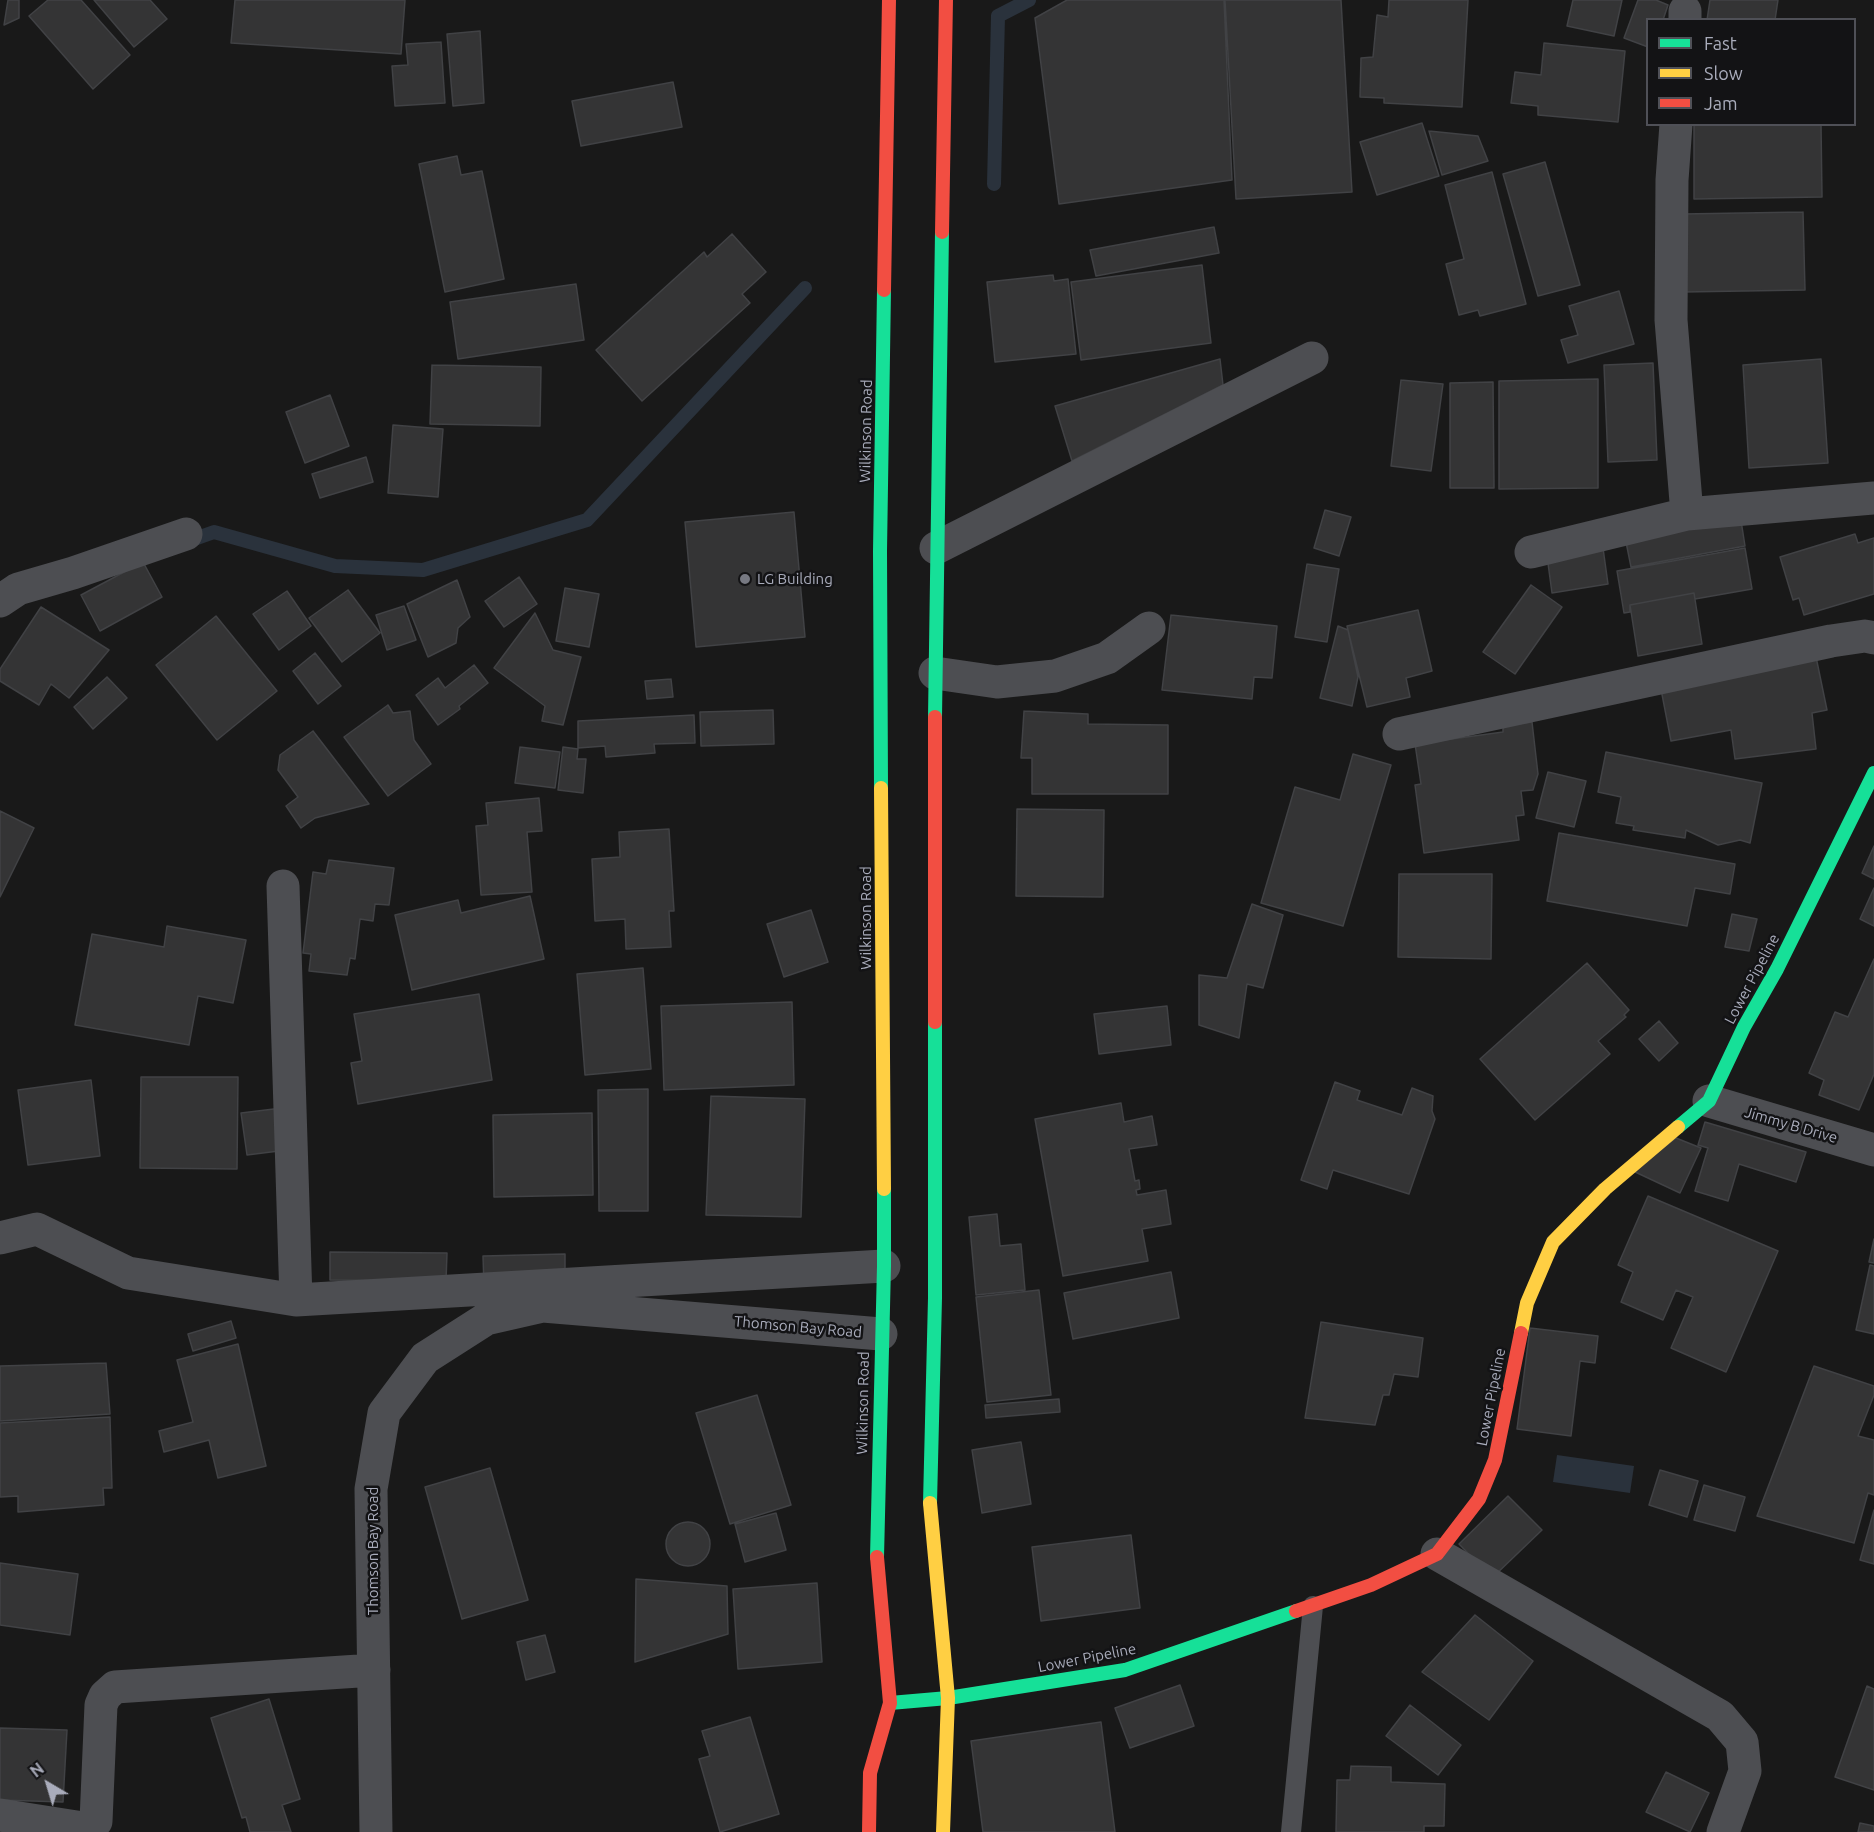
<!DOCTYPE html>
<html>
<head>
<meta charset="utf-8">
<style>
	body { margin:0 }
	#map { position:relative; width:1874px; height:1832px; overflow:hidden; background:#191919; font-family:Ubuntu,sans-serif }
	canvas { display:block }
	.legend { position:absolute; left:1646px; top:18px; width:210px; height:108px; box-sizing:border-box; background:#131315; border:2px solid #4f5057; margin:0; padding:8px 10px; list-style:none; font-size:18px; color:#a9acbb }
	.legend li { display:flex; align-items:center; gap:12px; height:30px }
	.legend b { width:30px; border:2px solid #4f5057 }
	.north { position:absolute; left:18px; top:1754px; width:60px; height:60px; -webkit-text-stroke:4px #131315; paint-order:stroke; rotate:322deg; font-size:16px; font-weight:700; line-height:24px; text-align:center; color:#a9acbb }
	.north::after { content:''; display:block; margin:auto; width:21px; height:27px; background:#a9acbb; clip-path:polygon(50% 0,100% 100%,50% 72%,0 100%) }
</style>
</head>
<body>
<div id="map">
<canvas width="1874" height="1832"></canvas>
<ul class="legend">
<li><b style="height:8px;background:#16e098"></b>Fast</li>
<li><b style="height:8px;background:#ffcf43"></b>Slow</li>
<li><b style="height:8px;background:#f24e42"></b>Jam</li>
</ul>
<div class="north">N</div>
</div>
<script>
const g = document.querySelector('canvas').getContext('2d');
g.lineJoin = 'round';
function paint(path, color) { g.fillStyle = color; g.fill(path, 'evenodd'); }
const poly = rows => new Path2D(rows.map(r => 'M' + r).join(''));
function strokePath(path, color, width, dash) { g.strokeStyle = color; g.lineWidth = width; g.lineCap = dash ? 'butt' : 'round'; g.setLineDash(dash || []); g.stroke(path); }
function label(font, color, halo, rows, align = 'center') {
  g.font = font + ' Ubuntu,sans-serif'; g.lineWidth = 5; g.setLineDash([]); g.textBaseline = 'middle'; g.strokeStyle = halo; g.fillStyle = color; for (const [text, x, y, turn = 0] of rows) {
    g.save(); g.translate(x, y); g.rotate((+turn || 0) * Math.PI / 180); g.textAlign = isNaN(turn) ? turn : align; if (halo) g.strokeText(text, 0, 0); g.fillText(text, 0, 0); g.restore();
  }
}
paint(poly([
	[1557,1455,1634,1466,1630,1493,1553,1482]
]), '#2a323c');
strokePath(poly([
	[994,184,998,16,1029,0],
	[186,542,214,532,335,566,423,570,587,520,805,288]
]), '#2a323c', 14);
const building = poly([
	[8,0,19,0,19,18,4,25,8,0],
	[48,0,81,0,130,55,93,89,29,16,48,0],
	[94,0,150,0,167,19,134,47,94,0],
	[235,0,405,0,401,54,231,43,235,0],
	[1067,0,1224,0,1232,180,1059,204,1035,18,1067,0],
	[1225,0,1341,0,1352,192,1236,199,1225,0],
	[1389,0,1468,0,1462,107,1384,103,1384,98,1360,97,1361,58,1373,57,1377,15,1388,17,1389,0],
	[1573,0,1622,0,1614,36,1567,26,1573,0],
	[1638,0,1656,0,1668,5,1663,20,1648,20,1648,47,1624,38,1638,0],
	[1710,0,1778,0,1775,20,1707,20,1710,0],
	[480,31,484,103,453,106,447,34,480,31],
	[441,42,445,103,395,106,392,66,408,65,406,44,441,42],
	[1544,43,1625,51,1618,122,1538,115,1538,106,1511,103,1515,72,1541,75,1544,43],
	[673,82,682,127,581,146,572,101,673,82],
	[1422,123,1439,176,1377,195,1360,142,1422,123],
	[1694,124,1821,124,1822,197,1694,199,1694,124],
	[1429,131,1478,136,1488,161,1442,175,1429,131],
	[457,156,461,175,482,171,504,279,445,292,419,164,457,156],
	[1545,162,1580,285,1538,296,1503,174,1545,162],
	[1492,172,1526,304,1480,316,1478,310,1459,315,1446,264,1464,259,1445,185,1492,172],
	[1803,212,1805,290,1683,292,1682,214,1803,212],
	[1214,227,1219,253,1096,276,1090,250,1214,227],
	[732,234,766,272,742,294,750,303,642,401,596,350,704,252,707,257,732,234],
	[1202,265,1211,343,1081,360,1071,282,1202,265],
	[1053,275,1054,281,1068,279,1076,354,995,362,987,282,1053,275],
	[576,284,584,340,458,359,450,302,576,284],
	[1619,291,1634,344,1568,363,1561,340,1578,335,1569,306,1619,291],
	[1220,359,1223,385,1072,461,1055,406,1220,359],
	[1821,359,1828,463,1749,468,1743,365,1821,359],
	[1653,363,1657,460,1608,462,1604,365,1653,363],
	[432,365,541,367,540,426,430,424,432,365],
	[1598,379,1598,488,1499,489,1499,381,1598,379],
	[1401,380,1443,384,1431,471,1391,466,1401,380],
	[1493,382,1494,488,1450,488,1450,383,1493,382],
	[330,395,349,446,305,463,286,412,330,395],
	[393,425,443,429,438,497,388,493,393,425],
	[366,457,373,482,320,498,312,474,366,457],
	[1325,510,1351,517,1339,556,1314,548,1325,510],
	[794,512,805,637,696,647,685,522,794,512],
	[1740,514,1745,546,1631,567,1625,537,1740,514],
	[1855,534,1858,543,1874,538,1874,594,1804,615,1799,598,1793,600,1780,557,1855,534],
	[1603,548,1608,584,1552,593,1547,556,1603,548],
	[1745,548,1752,589,1695,599,1694,593,1630,605,1630,612,1624,613,1617,571,1745,548],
	[143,562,162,597,100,631,81,595,143,562],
	[1307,564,1339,569,1327,642,1295,637,1307,564],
	[519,577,537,604,504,627,485,601,519,577],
	[457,580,470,617,458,628,456,643,428,657,407,604,457,580],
	[1531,585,1562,607,1515,674,1483,652,1531,585],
	[565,588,599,594,589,647,556,641,565,588],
	[348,590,380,633,342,662,309,618,348,590],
	[287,591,311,626,279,650,253,614,287,591],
	[1694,593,1702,644,1638,656,1630,605,1694,593],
	[404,606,416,640,387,650,376,615,404,606],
	[41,607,109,650,69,698,51,684,39,705,0,681,0,669,41,607],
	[1418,610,1432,671,1406,678,1410,697,1367,707,1347,626,1418,610],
	[535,613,553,650,581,657,563,725,542,721,545,706,494,668,535,613],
	[1171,615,1277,626,1272,678,1254,677,1252,699,1162,690,1171,615],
	[216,616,277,691,217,740,156,665,216,616],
	[1338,626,1348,630,1358,677,1352,706,1320,698,1338,626],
	[1815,652,1827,710,1812,713,1816,749,1735,759,1731,730,1671,741,1660,684,1815,652],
	[315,653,341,686,318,704,293,671,315,653],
	[474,665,488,683,459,706,460,709,438,725,416,695,438,678,445,688,474,665],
	[107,677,127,698,93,729,74,707,107,677],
	[671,679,673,697,647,699,645,681,671,679],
	[388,705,393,713,410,711,414,740,431,764,388,796,344,737,388,705],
	[773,710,774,744,701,746,700,712,773,710],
	[1024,711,1088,714,1088,724,1168,725,1168,794,1032,794,1032,758,1021,758,1024,711],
	[694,715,695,743,654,744,655,753,606,757,605,746,578,748,578,721,694,715],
	[1532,722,1538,774,1533,790,1521,791,1524,815,1516,816,1519,840,1424,853,1415,785,1421,784,1415,744,1503,732,1503,726,1532,722],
	[313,731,369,804,315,818,301,828,286,806,298,797,278,770,280,755,313,731],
	[520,747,560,752,555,788,515,783,520,747],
	[563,747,578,749,577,759,586,759,583,793,558,790,563,747],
	[1606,752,1762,783,1750,843,1740,840,1718,845,1686,830,1685,838,1633,830,1634,826,1616,823,1621,797,1598,792,1606,752],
	[1353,754,1391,765,1343,926,1261,903,1295,787,1340,800,1353,754],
	[1548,772,1586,781,1574,827,1536,818,1548,772],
	[539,798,542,831,527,832,532,892,481,895,476,826,488,825,486,803,539,798],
	[1017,809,1104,810,1103,897,1016,896,1017,809],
	[0,811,34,828,0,897,0,811],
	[669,829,674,911,669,911,671,947,626,949,625,919,595,921,592,859,620,857,619,832,669,829],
	[1559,833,1735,864,1730,894,1695,888,1687,926,1547,901,1559,833],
	[1874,846,1874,879,1862,873,1874,846],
	[329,860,394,868,389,905,375,904,373,921,360,919,355,959,350,958,347,975,309,971,311,954,303,953,313,872,326,874,329,860],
	[1399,874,1492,874,1491,959,1398,957,1399,874],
	[1874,888,1874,926,1860,919,1874,888],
	[530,896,544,959,412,990,395,915,458,900,461,913,530,896],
	[1252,904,1283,915,1263,988,1247,984,1239,1038,1199,1025,1199,975,1227,978,1252,904],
	[811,910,828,962,784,977,767,924,811,910],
	[1732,914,1757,919,1749,951,1725,947,1732,914],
	[167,926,246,940,233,1003,198,996,189,1045,75,1025,92,934,164,947,167,926],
	[1874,959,1874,1074,1859,1110,1819,1095,1824,1080,1809,1073,1835,1012,1848,1017,1874,959],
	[1587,963,1629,1010,1624,1015,1626,1017,1598,1041,1610,1054,1535,1120,1480,1059,1587,963],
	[643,968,651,1069,585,1075,577,974,643,968],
	[479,994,492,1080,358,1104,351,1063,362,1061,354,1014,479,994],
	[792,1002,794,1085,664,1090,661,1006,792,1002],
	[1167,1006,1171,1045,1099,1054,1094,1014,1167,1006],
	[1659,1021,1678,1043,1659,1061,1639,1039,1659,1021],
	[141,1077,238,1077,237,1169,140,1168,141,1077],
	[91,1080,100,1156,28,1165,18,1090,91,1080],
	[1335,1082,1360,1091,1357,1100,1402,1115,1412,1088,1433,1096,1432,1111,1435,1119,1409,1194,1333,1170,1327,1189,1301,1180,1335,1082],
	[648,1089,648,1211,599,1211,598,1090,648,1089],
	[711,1096,805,1099,801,1217,706,1215,711,1096],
	[1121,1103,1124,1122,1152,1116,1157,1145,1129,1149,1135,1181,1139,1180,1140,1189,1136,1190,1137,1195,1166,1190,1171,1224,1142,1229,1148,1261,1063,1276,1035,1119,1121,1103],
	[282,1108,287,1150,247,1155,241,1113,282,1108],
	[592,1113,593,1195,494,1197,493,1115,592,1113],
	[1705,1122,1806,1152,1796,1182,1739,1164,1728,1201,1695,1191,1708,1148,1698,1145,1705,1122],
	[1676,1138,1701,1148,1680,1193,1633,1171,1676,1138],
	[1648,1196,1778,1251,1726,1372,1671,1348,1693,1297,1676,1290,1663,1320,1621,1302,1633,1272,1618,1265,1648,1196],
	[997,1214,1000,1246,1021,1244,1025,1290,976,1295,969,1217,997,1214],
	[1874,1239,1874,1263,1869,1262,1874,1239],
	[330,1252,447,1253,446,1281,330,1280,330,1252],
	[565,1254,565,1284,484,1286,483,1256,565,1254],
	[1870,1265,1874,1266,1874,1334,1856,1330,1870,1265],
	[1171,1272,1179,1318,1073,1339,1064,1293,1171,1272],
	[1039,1290,1051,1395,987,1402,976,1297,1039,1290],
	[231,1321,236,1338,193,1351,188,1334,231,1321],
	[1321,1322,1423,1338,1418,1377,1394,1374,1389,1395,1383,1395,1375,1425,1305,1418,1321,1322],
	[1530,1328,1598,1336,1595,1363,1580,1361,1571,1436,1517,1429,1530,1328],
	[238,1344,266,1466,218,1478,209,1440,164,1452,159,1431,193,1422,177,1360,238,1344],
	[106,1363,110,1414,0,1421,0,1366,106,1363],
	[1814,1366,1874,1386,1874,1395,1858,1436,1874,1440,1874,1495,1868,1493,1854,1543,1757,1516,1814,1366],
	[757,1395,791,1505,730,1524,696,1413,757,1395],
	[1059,1399,1060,1412,986,1418,985,1405,1059,1399],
	[110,1417,112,1488,103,1488,104,1505,18,1512,18,1496,0,1497,0,1423,110,1417],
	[1021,1442,1031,1504,982,1513,972,1450,1021,1442],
	[490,1468,528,1600,462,1619,425,1487,490,1468],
	[1660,1470,1698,1481,1687,1517,1649,1505,1660,1470],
	[1704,1485,1745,1497,1735,1531,1694,1520,1704,1485],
	[1508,1496,1542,1530,1492,1578,1459,1544,1508,1496],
	[1874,1510,1874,1564,1860,1560,1874,1510],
	[776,1513,786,1550,745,1562,735,1524,776,1513],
	'666 1544a22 22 0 1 1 44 0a22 22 0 1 1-44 0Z',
	[1131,1535,1140,1608,1041,1621,1032,1547,1131,1535],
	[0,1563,78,1574,70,1635,0,1625,0,1563],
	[636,1579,727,1586,728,1634,635,1662,636,1579],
	[817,1583,822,1662,738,1669,733,1589,817,1583],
	[1475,1615,1533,1661,1489,1720,1422,1672,1475,1615],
	[545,1635,555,1672,526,1680,517,1642,545,1635],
	[1180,1685,1194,1726,1130,1748,1115,1708,1180,1685],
	[1867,1686,1874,1689,1874,1790,1835,1777,1867,1686],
	[269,1699,300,1799,282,1805,291,1832,250,1832,246,1817,242,1818,211,1718,269,1699],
	[1410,1705,1461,1745,1438,1775,1386,1736,1410,1705],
	[750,1717,779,1814,720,1832,699,1759,710,1756,702,1731,750,1717],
	[1101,1722,1115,1832,983,1832,971,1741,1101,1722],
	[0,1728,67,1730,63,1802,0,1800,0,1728],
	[1351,1766,1391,1767,1391,1782,1445,1784,1444,1826,1424,1826,1424,1832,1336,1832,1337,1780,1350,1780,1351,1766],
	[1666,1772,1709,1793,1690,1832,1646,1812,1666,1772],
	[1860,1823,1874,1826,1874,1832,1858,1832,1860,1823]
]);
paint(building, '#343435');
strokePath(building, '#414245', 1.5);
strokePath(poly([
	[1291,1832,1313,1606]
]), '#4d4e52', 20);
strokePath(poly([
	[1685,20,1685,11],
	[1676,124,1672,180,1671,320,1687,514],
	[936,548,1312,358],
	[1531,552,1687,514,1874,498],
	[0,601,18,589,73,573,186,534],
	[935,673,997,682,1055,676,1107,658,1149,628],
	[1399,734,1831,641,1865,636,1874,638],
	[283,886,296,1300],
	[1709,1101,1874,1150],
	[0,1238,37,1229,128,1273,296,1300,884,1266],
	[1437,1554,1720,1716,1742,1742,1745,1771,1723,1832],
	[0,1815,83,1828,96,1821,101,1705,105,1696,115,1687,374,1670],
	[376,1832,371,1489,384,1413,425,1358,486,1319,543,1306,881,1334]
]), '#4d4e52', 33);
strokePath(poly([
	[935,717,942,232],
	[881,788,880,551,884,290],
	[1678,1127,1709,1101,1744,1027,1777,969,1874,773],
	[930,1503,935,1298,935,1022],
	[877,1557,884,1266,884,1189],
	[890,1703,948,1698,1125,1670,1296,1611]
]), '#16e098', 14);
strokePath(poly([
	[881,788,884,1189],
	[1521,1333,1527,1303,1553,1242,1605,1189,1678,1127],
	[930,1503,948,1698,943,1832]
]), '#ffcf43', 14);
strokePath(poly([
	[942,232,946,0],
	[884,290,889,0],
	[935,717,935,1022],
	[1296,1611,1371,1585,1437,1554,1479,1499,1495,1460,1521,1333],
	[869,1832,870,1773,890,1703,877,1557]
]), '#f24e42', 14);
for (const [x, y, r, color] of [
	[745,579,6,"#777982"]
]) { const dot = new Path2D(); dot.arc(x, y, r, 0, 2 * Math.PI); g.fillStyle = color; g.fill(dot); strokePath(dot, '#131315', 2); }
label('15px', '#a9acbb', '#131315', [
	["Wilkinson Road",866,431,-89],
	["Wilkinson Road",866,918,-90],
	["Lower Pipeline",1752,979,-62],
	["Jimmy B Drive",1791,1125,16],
	["Thomson Bay Road",798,1327,5],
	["Lower Pipeline",1491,1397,-79],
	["Wilkinson Road",863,1403,-89],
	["Thomson Bay Road",373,1551,-90],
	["Lower Pipeline",1087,1658,-11]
]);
label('15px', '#a9acbb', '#131315', [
	["LG Building",757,579]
], 'left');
</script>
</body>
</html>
